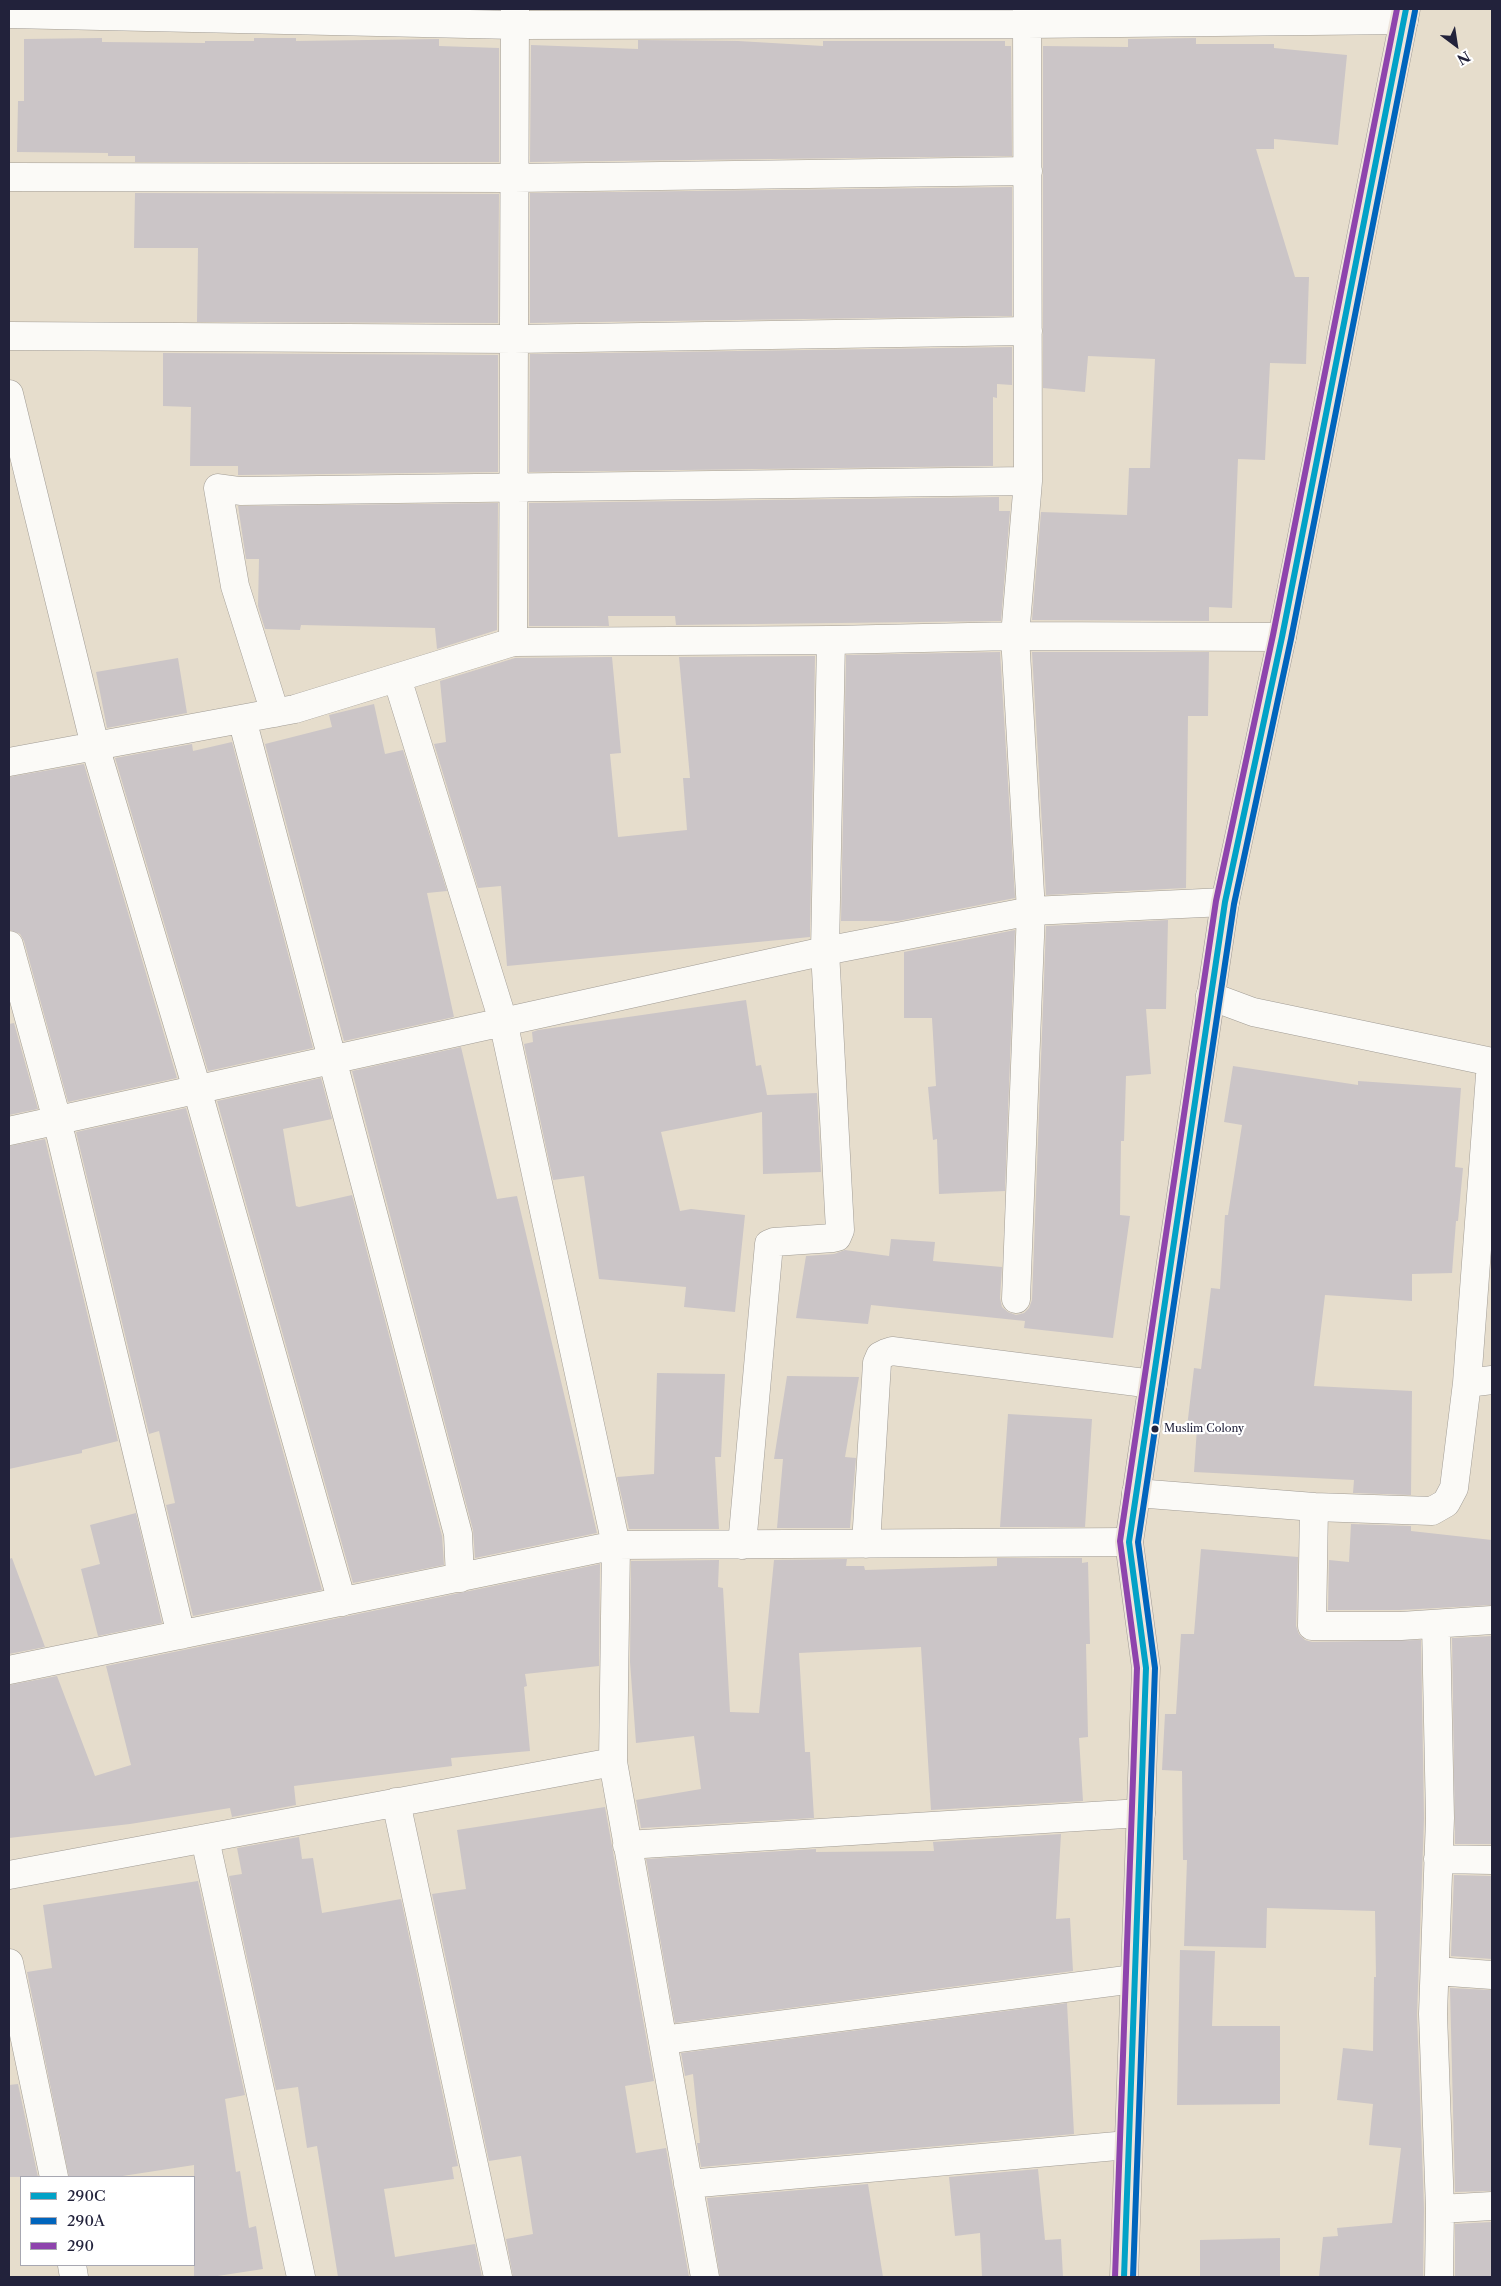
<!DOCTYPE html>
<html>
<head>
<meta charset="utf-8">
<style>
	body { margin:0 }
	#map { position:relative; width:1501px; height:2286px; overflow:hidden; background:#e6ddcc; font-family:"Libre Caslon Text",serif }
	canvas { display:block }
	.frame { position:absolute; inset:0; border:10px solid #22223b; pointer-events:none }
	.legend { position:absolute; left:20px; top:2176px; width:175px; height:90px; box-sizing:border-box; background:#fff; border:1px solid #a7a7b1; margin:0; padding:6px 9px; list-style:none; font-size:15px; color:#22223b }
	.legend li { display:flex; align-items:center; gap:10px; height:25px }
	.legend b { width:25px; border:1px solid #a7a7b1 }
	.north { position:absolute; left:1431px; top:20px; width:50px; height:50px; -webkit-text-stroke:4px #fff; paint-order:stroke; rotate:149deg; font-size:14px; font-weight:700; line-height:20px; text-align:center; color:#22223b }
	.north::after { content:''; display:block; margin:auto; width:18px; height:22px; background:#22223b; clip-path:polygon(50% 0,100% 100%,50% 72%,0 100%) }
</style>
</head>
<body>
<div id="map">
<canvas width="1501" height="2286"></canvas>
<div class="frame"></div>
<ul class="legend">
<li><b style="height:6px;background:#02a2c7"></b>290C</li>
<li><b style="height:6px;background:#0065bd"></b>290A</li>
<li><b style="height:6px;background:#8e44ad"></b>290</li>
</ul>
<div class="north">N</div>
</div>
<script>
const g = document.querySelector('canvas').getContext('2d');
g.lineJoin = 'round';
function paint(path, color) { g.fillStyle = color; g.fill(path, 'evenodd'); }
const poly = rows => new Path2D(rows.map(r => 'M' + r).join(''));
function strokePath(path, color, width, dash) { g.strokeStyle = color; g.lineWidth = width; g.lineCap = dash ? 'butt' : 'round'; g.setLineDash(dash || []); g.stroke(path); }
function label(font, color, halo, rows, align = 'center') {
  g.font = font + ' "Libre Caslon Text",serif'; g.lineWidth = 4.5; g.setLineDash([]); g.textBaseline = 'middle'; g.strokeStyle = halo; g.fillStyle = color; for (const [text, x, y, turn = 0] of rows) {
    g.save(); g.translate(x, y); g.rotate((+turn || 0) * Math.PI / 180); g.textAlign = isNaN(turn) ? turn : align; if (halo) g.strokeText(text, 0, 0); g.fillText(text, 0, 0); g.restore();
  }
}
paint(poly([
	[102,38,102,42,205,43,205,41,254,41,254,38,296,38,296,41,439,39,439,46,499,48,499,162,135,162,135,156,108,156,108,153,17,152,18,101,24,101,24,39],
	[1196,38,1196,44,1274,44,1274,48,1347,55,1338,145,1274,139,1274,149,1256,149,1295,277,1309,277,1306,364,1270,363,1265,460,1238,459,1232,608,1209,607,1209,621,1032,620,1041,512,1127,515,1129,468,1150,468,1155,359,1088,356,1085,392,1043,388,1043,46,1128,47,1128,39],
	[638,40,738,41,823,46,823,41,1005,41,1005,46,1011,46,1012,156,530,162,531,45,638,49],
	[1012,187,1012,316,530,323,530,193],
	[135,193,499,194,498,323,197,322,198,248,134,248],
	[1012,347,1012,385,997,384,997,398,993,397,993,466,529,472,530,354],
	[163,353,498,355,498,472,241,475,238,475,238,466,190,466,191,407,163,406],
	[999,497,999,511,1010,511,1001,621,676,625,675,616,608,616,609,626,529,626,529,503],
	[498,503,497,630,437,649,435,628,301,625,300,630,265,629,258,606,259,559,246,559,238,506],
	[1000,652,1015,898,898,921,841,921,846,655],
	[1032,652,1209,652,1208,716,1188,716,1186,888,1046,895],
	[815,656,810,937,507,966,501,886,478,888,434,744,446,742,440,681,515,658,612,657,621,753,610,754,618,837,687,830,683,778,690,778,679,657],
	[178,658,187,713,107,728,96,672],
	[374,704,385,754,403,750,447,891,427,893,454,1017,344,1041,265,744,332,727,329,715],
	[232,742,313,1048,208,1071,115,758,192,744,193,751],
	[84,764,177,1078,68,1102,24,941,20,934,10,930,9,924,9,777],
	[1168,920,1166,1009,1146,1009,1151,1074,1126,1076,1124,1141,1121,1141,1120,1215,1130,1216,1113,1338,1024,1328,1025,1321,871,1305,868,1324,796,1318,806,1256,834,1254,845,1250,889,1256,891,1239,935,1242,933,1261,1002,1267,1000,1298,1002,1307,1008,1312,1016,1315,1024,1313,1029,1308,1032,1300,1046,926],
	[1015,930,1005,1191,939,1194,937,1139,933,1140,928,1087,936,1086,932,1018,904,1018,904,952],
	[746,1000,756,1066,761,1065,767,1095,817,1093,821,1172,763,1174,762,1112,661,1132,680,1211,691,1209,745,1215,735,1312,684,1307,686,1287,599,1279,584,1176,553,1180,524,1044,533,1042,532,1032,538,1030],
	[14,1023,38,1109,9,1115,9,1024],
	[461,1047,497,1199,517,1196,597,1533,475,1558,473,1530,352,1071],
	[1233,1066,1358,1085,1358,1081,1461,1088,1455,1167,1463,1168,1458,1221,1456,1221,1452,1273,1412,1274,1412,1301,1325,1295,1314,1386,1412,1391,1411,1495,1353,1493,1354,1480,1194,1472,1197,1428,1187,1427,1194,1368,1201,1369,1211,1288,1220,1289,1225,1215,1228,1215,1242,1125,1224,1122],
	[321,1078,332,1119,283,1129,296,1206,299,1207,352,1195,442,1536,444,1565,353,1583,217,1101],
	[186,1108,322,1590,193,1616,166,1505,175,1503,159,1431,149,1434,76,1132],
	[45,1139,118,1441,82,1450,82,1453,9,1469,9,1146],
	[657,1373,725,1374,721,1457,715,1457,719,1529,629,1529,617,1477,654,1474],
	[787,1376,859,1377,845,1457,856,1458,850,1528,777,1528,783,1459,774,1459],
	[1008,1414,1092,1419,1085,1527,1000,1527],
	[136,1513,162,1623,98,1636,81,1569,100,1564,90,1525],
	[1351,1524,1411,1526,1411,1531,1492,1540,1492,1605,1400,1610,1328,1610,1329,1560,1349,1562],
	[1201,1549,1298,1557,1296,1626,1299,1634,1305,1640,1312,1642,1421,1640,1424,1818,1417,2015,1424,2209,1423,2277,1319,2277,1323,2237,1338,2236,1337,2228,1392,2223,1401,2148,1369,2145,1373,2104,1337,2100,1343,2048,1373,2051,1374,1977,1376,1977,1375,1911,1267,1908,1266,1948,1184,1946,1187,1860,1183,1860,1182,1771,1162,1770,1165,1714,1176,1714,1181,1634,1194,1634],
	[12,1558,45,1647,9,1654,9,1559],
	[997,1558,1082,1558,1082,1563,1088,1562,1090,1644,1086,1644,1088,1737,1079,1738,1083,1801,931,1810,921,1647,799,1653,805,1752,810,1752,814,1818,641,1828,636,1800,701,1789,694,1736,636,1743,630,1662,631,1561,719,1560,718,1587,723,1588,730,1712,759,1713,774,1560,847,1559,846,1566,864,1566,865,1570,997,1566],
	[600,1564,599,1666,525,1674,527,1686,524,1687,530,1751,451,1758,452,1766,294,1786,296,1805,232,1817,230,1808,130,1824,9,1838,9,1685,57,1676,95,1776,131,1765,106,1666],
	[1492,1636,1492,1844,1455,1844,1452,1638],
	[605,1807,654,2081,625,2086,636,2153,666,2148,689,2277,513,2277,506,2239,533,2234,521,2156,489,2161,432,1894,466,1889,457,1830],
	[1061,1834,1056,1919,1070,1918,1073,1971,675,2023,646,1859,816,1849,816,1852,934,1851,933,1842],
	[299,1837,302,1859,313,1858,322,1913,401,1899,458,2166,452,2167,454,2179,384,2189,395,2257,475,2244,482,2277,338,2277,317,2146,307,2148,298,2087,276,2090,229,1876,242,1874,237,1848],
	[1454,1875,1492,1876,1492,1959,1451,1956],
	[198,1881,245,2095,225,2099,236,2172,240,2171,249,2228,256,2226,263,2269,211,2277,194,2277,194,2165,116,2177,69,2177,27,1972,52,1968,43,1905],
	[1180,1950,1215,1951,1212,2026,1280,2026,1280,2104,1177,2105],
	[1450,1988,1492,1990,1492,2191,1455,2192],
	[1067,2003,1074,2134,701,2167,697,2143,700,2143,693,2074,685,2076,681,2053],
	[18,2084,38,2177,9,2177,9,2085],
	[1038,2169,1045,2240,1061,2239,1063,2277,982,2277,980,2233,955,2236,949,2177],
	[868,2184,883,2277,720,2277,707,2198],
	[1492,2222,1492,2277,1455,2277,1455,2224],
	[1280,2238,1280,2277,1200,2277,1200,2240]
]), '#cbc5c7');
const minor = poly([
	[9,14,515,25,1027,24,1404,20],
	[9,177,514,178,1028,171],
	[9,336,514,339,1028,331],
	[9,394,95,746,197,1089,342,1602],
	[513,642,515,9],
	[397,678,503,1021,616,1545,613,1762,705,2277],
	[275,713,235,586,218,488,240,491,1028,481],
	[242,719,458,1534,460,1578],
	[9,762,295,709,513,642,831,640,1015,636,1282,637],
	[9,945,57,1120,181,1635],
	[1210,996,1253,1012,1492,1062],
	[9,1131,825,951,1031,911,1225,902],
	[1016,1299,1031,911,1015,636,1028,481,1027,9],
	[1467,1383,1492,1380],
	[1136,1493,1314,1507,1312,1626,1401,1626,1492,1620],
	[1314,1507,1432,1511,1446,1503,1454,1488,1467,1383,1491,1062],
	[866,1544,877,1363,880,1356,886,1353,892,1351,1153,1384],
	[742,1545,769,1244,774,1242,833,1238,837,1237,840,1230,825,951,831,640],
	[1436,1624,1440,1818,1433,2014,1440,2209,1439,2277],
	[9,1670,616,1545,1129,1542],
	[396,1802,498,2277],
	[205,1839,301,2277],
	[627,1845,1141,1813],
	[1438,1859,1492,1860],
	[9,1875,613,1762],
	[9,1963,54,2177],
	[1435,1971,1492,1975],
	[663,2040,1134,1979],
	[688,2184,1128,2145],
	[1440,2209,1492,2206],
	[72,2265,74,2277]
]);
const major = poly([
	[1124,2277,1146,1668,1129,1542,1225,902,1282,637,1406,9]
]);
strokePath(minor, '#a19c95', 29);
strokePath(major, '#a19c95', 29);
strokePath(minor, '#fbfaf7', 28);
strokePath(major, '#eee5dc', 28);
strokePath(poly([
	[1124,2277,1146,1668,1129,1542,1225,902,1282,637,1406,9]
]), '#02a2c7', 6);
strokePath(poly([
	[1133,2277,1155,1668,1138,1542,1234,904,1291,639,1415,11]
]), '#0065bd', 6);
strokePath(poly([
	[1115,2277,1137,1668,1120,1541,1216,901,1273,635,1397,9]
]), '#8e44ad', 6);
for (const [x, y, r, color] of [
	[1155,1429,4.5,"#22223b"]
]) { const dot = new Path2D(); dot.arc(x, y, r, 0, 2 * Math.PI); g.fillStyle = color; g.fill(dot); strokePath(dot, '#fff', 2); }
label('11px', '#22223b', '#fff', [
	["Muslim Colony",1164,1429]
], 'left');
</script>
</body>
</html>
